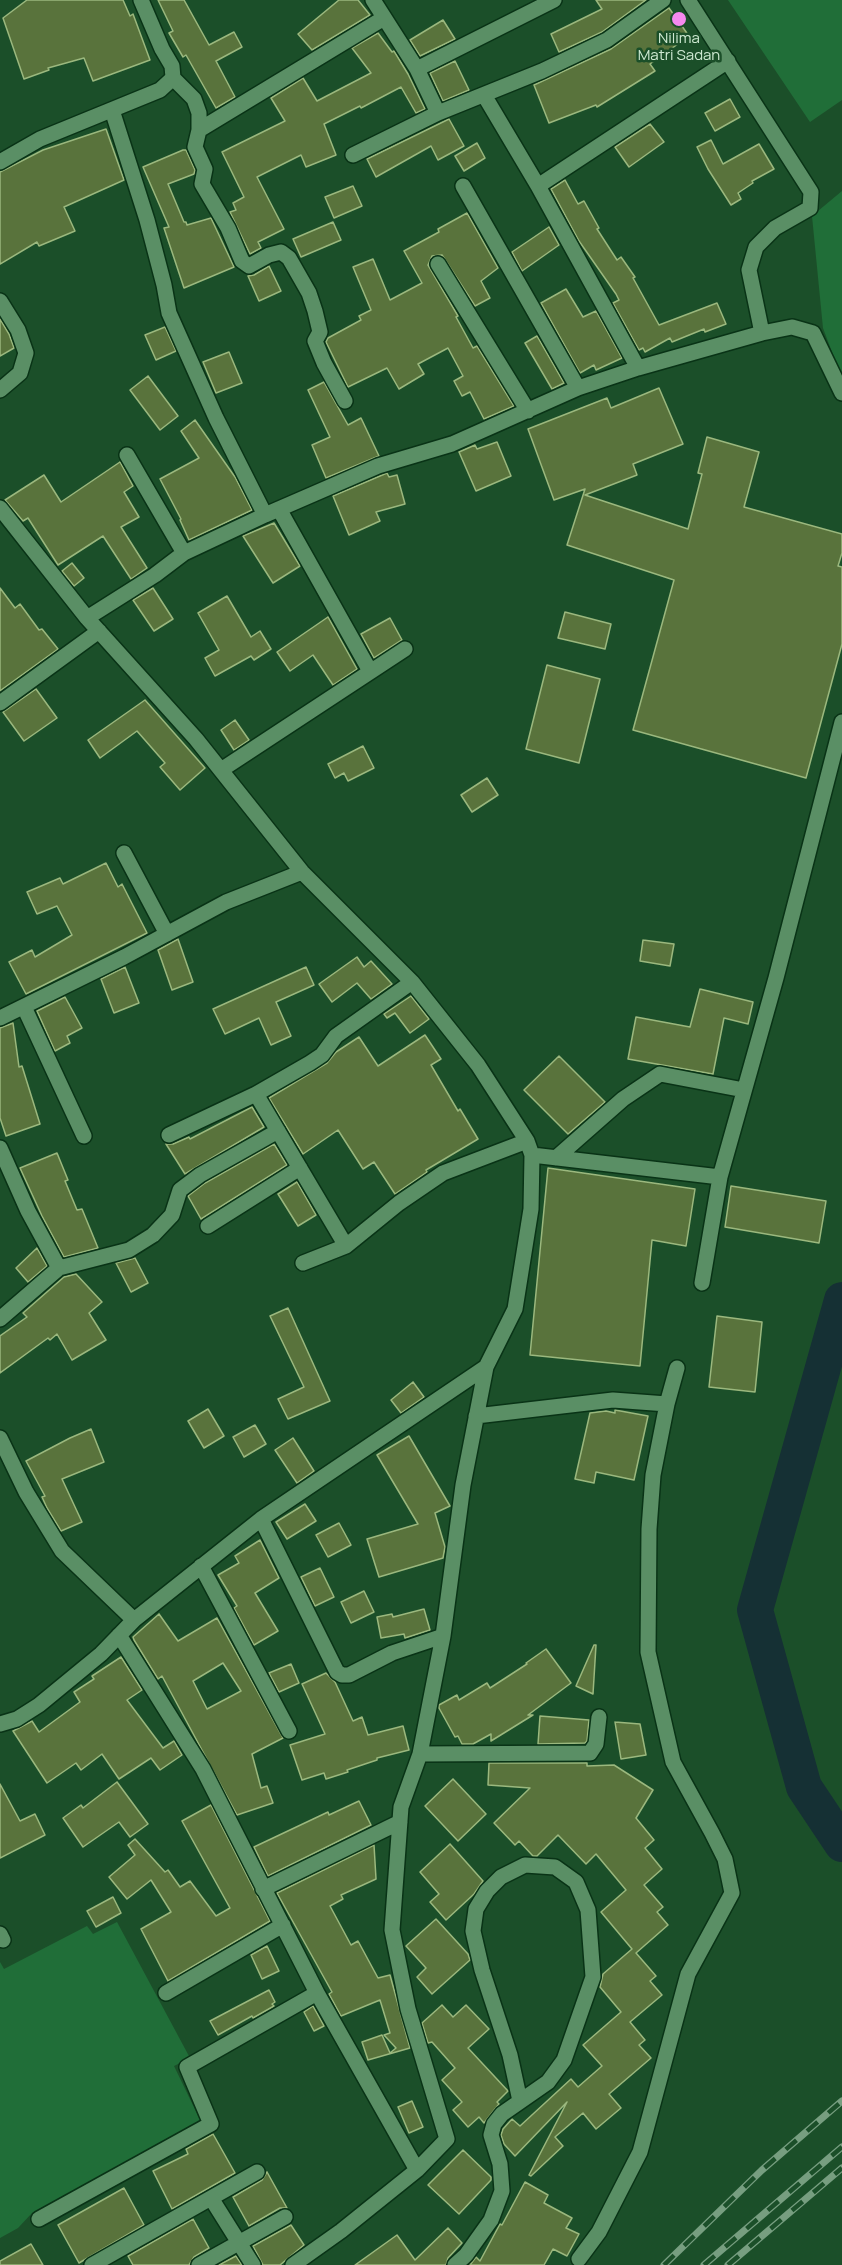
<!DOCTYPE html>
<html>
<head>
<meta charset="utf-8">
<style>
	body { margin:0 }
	canvas { display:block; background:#1b4f29 }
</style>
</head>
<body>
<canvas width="842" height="2265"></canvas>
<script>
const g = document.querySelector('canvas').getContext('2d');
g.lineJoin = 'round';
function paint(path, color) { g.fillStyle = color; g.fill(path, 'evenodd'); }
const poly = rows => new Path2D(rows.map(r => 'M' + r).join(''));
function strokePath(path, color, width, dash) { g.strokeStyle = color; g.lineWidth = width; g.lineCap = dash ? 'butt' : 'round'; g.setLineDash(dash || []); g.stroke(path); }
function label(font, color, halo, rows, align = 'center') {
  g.font = font + ' Manrope,sans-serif'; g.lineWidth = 5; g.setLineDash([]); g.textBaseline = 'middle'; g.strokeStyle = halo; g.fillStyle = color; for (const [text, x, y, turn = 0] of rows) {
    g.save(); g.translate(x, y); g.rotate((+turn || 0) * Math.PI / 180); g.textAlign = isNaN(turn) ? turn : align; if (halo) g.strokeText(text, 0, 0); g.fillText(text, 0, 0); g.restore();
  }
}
paint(poly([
	[728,0,842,0,842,100,810,122],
	[842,191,842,379,823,328,812,216],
	[117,1922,190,2058,174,2066,201,2122,32,2213,18,2228,0,2238,0,1962,4,1969,87,1926,93,1934]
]), '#206e38');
strokePath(poly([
	[842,1300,755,1610,804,1787,842,1844]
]), '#153034', 36);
const building = poly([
	[27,0,123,0,130,16,133,14,150,60,93,81,84,58,48,68,49,70,24,79,3,18,27,0],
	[158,0,184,0,209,45,234,32,242,47,216,61,235,97,216,108,186,55,183,57,169,33,173,31,158,0],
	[339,0,358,0,370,15,312,50,298,34,339,0],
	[596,0,646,0,602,32,559,52,551,34,602,9,596,0],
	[669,8,689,36,650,64,655,71,597,107,596,105,549,123,534,85,611,49,669,8],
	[443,20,455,39,420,56,410,40,443,20],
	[378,33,392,52,394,51,408,74,425,109,416,113,401,87,361,108,360,106,324,124,336,155,306,167,301,155,257,177,284,229,258,242,261,248,250,254,230,212,236,210,233,203,244,197,222,152,285,121,271,98,303,78,317,101,371,73,352,48,378,33],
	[455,61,469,90,443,101,430,73,455,61],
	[730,99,740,117,715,131,705,113,730,99],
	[449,119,464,146,438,160,431,146,376,177,367,159,449,119],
	[650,124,664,142,629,167,615,147,650,124],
	[106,129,124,180,64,207,75,231,39,246,37,242,0,264,0,172,43,150,106,129],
	[711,140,723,164,759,144,774,169,752,181,753,183,738,193,741,199,731,205,708,169,697,147,711,140],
	[477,143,485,158,464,171,455,156,477,143],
	[183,150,186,150,195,170,194,174,168,184,184,222,186,222,187,225,211,218,234,267,184,288,164,228,169,227,143,167,183,150],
	[565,180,578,204,584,201,599,228,597,229,617,260,621,257,635,277,633,278,659,325,717,303,726,324,705,332,704,329,672,342,670,338,645,352,643,348,639,350,613,303,619,300,616,294,579,241,551,189,565,180],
	[353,186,362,206,334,218,325,197,353,186],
	[467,213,498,268,481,281,490,298,475,306,442,255,432,256,428,265,458,316,456,317,473,348,477,346,514,406,484,419,470,392,462,396,454,381,463,376,448,348,418,364,424,374,399,389,387,368,348,387,326,342,328,338,361,320,359,316,371,310,353,267,373,259,390,300,422,283,404,251,439,232,438,229,467,213],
	[333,222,341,240,301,257,293,239,333,222],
	[549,227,559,245,522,271,512,252,549,227],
	[269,266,281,291,259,301,248,276,254,275,269,266],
	[566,289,583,317,596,311,622,358,596,370,594,365,580,373,541,303,566,289],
	[0,319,9,334,14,348,0,356,0,319],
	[165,327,176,351,156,360,145,335,165,327],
	[537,336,564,383,552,389,525,343,537,336],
	[229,352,242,383,216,393,203,362,229,352],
	[148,376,178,416,160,430,130,390,148,376],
	[324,382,348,425,361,418,379,456,326,478,312,445,330,437,308,390,324,382],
	[659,388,683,444,633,464,637,475,585,495,688,529,702,474,698,473,707,437,759,452,744,507,842,534,842,553,838,566,842,567,842,644,806,778,633,730,674,580,567,545,585,489,554,500,528,429,607,398,611,408,659,388],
	[195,420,235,477,252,510,189,540,180,520,181,519,160,479,199,458,181,431,195,420],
	[497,442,511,476,476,491,459,452,475,445,477,449,497,442],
	[120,462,133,486,124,492,139,517,121,527,147,568,131,579,103,536,58,565,28,518,23,521,5,500,44,475,61,502,120,462],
	[387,473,389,477,397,475,405,504,376,512,380,521,349,535,333,496,387,473],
	[274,523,300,566,273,583,243,536,274,523],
	[72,563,84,578,74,586,62,571,72,563],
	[0,588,15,608,20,604,39,630,42,629,58,649,0,691,0,588],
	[153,588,173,619,154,631,133,600,153,588],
	[227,596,251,637,260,631,271,649,254,660,251,656,215,676,205,658,219,650,198,613,227,596],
	[565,612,611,624,605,649,558,638,565,612],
	[328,617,357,669,333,685,313,655,290,671,277,652,328,617],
	[390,618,402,640,374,658,361,634,390,618],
	[547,665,600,679,579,763,526,749,547,665],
	[36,689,57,718,24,741,3,712,36,689],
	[145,700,205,768,180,790,160,767,165,763,137,731,100,758,88,740,145,700],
	[235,720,249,740,234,750,221,730,235,720],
	[363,746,374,768,348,781,344,773,335,778,328,764,363,746],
	[487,778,498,795,472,812,461,795,487,778],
	[106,863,118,887,122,884,147,933,26,994,9,962,32,950,35,957,72,935,57,906,37,914,27,892,60,878,63,884,106,863],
	[178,939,193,982,172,990,158,950,178,939],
	[643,940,674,944,670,966,640,961,643,940],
	[357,957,364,967,371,961,392,984,371,999,357,983,332,1002,319,984,357,957],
	[125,967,139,1003,114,1013,101,979,125,967],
	[306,967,314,985,276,1002,291,1036,271,1045,259,1018,225,1034,213,1009,306,967],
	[700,989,753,1002,748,1024,724,1018,713,1074,628,1059,636,1017,690,1027,700,989],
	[411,996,429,1019,410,1033,395,1013,387,1018,384,1014,411,996],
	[65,997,82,1028,67,1036,70,1043,55,1051,37,1011,65,997],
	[13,1023,19,1067,22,1066,40,1124,6,1136,0,1118,0,1028,13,1023],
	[425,1035,441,1059,431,1065,458,1111,460,1109,478,1139,426,1170,427,1172,395,1194,374,1162,363,1169,338,1130,303,1154,269,1098,327,1063,336,1052,359,1037,378,1066,425,1035],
	[559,1056,605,1102,568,1134,524,1090,559,1056],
	[252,1107,264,1127,185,1174,166,1144,173,1144,189,1137,190,1139,252,1107],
	[274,1144,287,1165,201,1219,188,1196,205,1183,274,1144],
	[57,1153,68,1180,65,1181,77,1210,82,1209,98,1248,64,1257,42,1216,20,1168,57,1153],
	[548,1168,695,1189,686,1246,652,1240,640,1366,530,1355,548,1168],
	[297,1182,316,1215,298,1226,278,1194,297,1182],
	[731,1186,826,1201,819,1243,725,1227,731,1186],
	[37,1248,47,1266,28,1282,16,1268,37,1248],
	[135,1258,148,1283,131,1292,116,1263,135,1258],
	[76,1274,102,1302,89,1313,106,1340,72,1360,57,1334,50,1340,48,1338,0,1373,0,1336,27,1317,23,1313,64,1277,76,1274],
	[288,1308,330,1401,288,1419,278,1399,304,1387,270,1316,288,1308],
	[717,1316,762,1322,755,1392,709,1387,717,1316],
	[413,1382,424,1397,401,1413,391,1400,413,1382],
	[208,1409,224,1436,204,1448,188,1421,208,1409],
	[615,1410,648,1416,634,1480,596,1472,594,1483,575,1479,590,1413,606,1411,615,1413,615,1410],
	[255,1425,266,1444,244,1457,233,1437,255,1425],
	[91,1429,104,1462,62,1479,82,1522,61,1531,47,1508,42,1497,45,1496,26,1461,70,1438,91,1429],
	[409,1436,450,1506,435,1513,445,1547,443,1558,379,1577,367,1539,418,1524,377,1455,409,1436],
	[293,1438,314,1471,297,1483,275,1450,293,1438],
	[305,1504,316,1521,287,1539,276,1522,305,1504],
	[339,1523,351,1545,328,1557,316,1535,339,1523],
	[260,1540,279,1578,255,1593,278,1631,254,1645,234,1608,237,1606,218,1575,239,1563,235,1556,260,1540],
	[320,1568,334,1597,315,1606,301,1577,320,1568],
	[364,1591,374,1612,351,1623,341,1602,364,1591],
	[424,1609,430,1630,405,1638,404,1634,381,1638,377,1617,392,1614,393,1617,424,1609],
	[159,1614,178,1641,217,1618,283,1738,252,1754,261,1788,267,1786,273,1803,237,1815,162,1676,158,1679,134,1640,133,1637,159,1614],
	[223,1663,241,1691,207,1709,193,1681,223,1663],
	[594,1645,596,1645,593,1694,576,1686,594,1645],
	[546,1649,571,1683,528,1715,533,1715,491,1741,491,1734,473,1744,462,1744,458,1736,455,1737,439,1708,439,1705,457,1695,459,1700,487,1683,490,1688,527,1664,526,1663,546,1649],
	[121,1657,142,1690,127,1700,163,1748,174,1741,182,1755,160,1770,151,1758,119,1779,102,1754,81,1770,76,1763,47,1783,13,1731,32,1721,39,1732,80,1702,74,1692,94,1679,92,1676,121,1657],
	[291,1664,299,1683,279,1692,269,1673,291,1664],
	[326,1673,335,1682,353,1721,362,1717,368,1735,403,1726,409,1750,377,1758,377,1760,347,1770,348,1772,326,1779,324,1773,302,1780,290,1745,325,1734,302,1684,326,1673],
	[540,1716,589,1720,587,1741,585,1743,538,1744,540,1716],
	[615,1722,640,1724,646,1755,621,1759,615,1722],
	[489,1763,587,1763,587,1766,614,1765,653,1790,636,1818,654,1840,645,1848,662,1869,644,1885,663,1907,657,1912,668,1925,636,1953,656,1976,650,1981,662,1995,630,2022,645,2040,639,2045,651,2058,609,2094,621,2108,596,2129,583,2113,555,2137,563,2146,531,2176,529,2175,567,2102,515,2156,504,2144,501,2135,503,2129,512,2119,520,2126,571,2079,578,2087,602,2066,583,2045,621,2012,600,1987,603,1974,632,1949,601,1912,626,1890,596,1854,586,1864,558,1835,537,1856,533,1856,519,1841,515,1845,494,1823,530,1788,488,1785,489,1763],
	[453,1779,486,1814,458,1841,425,1806,453,1779],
	[117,1782,148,1824,130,1837,119,1822,83,1847,63,1818,81,1805,83,1808,117,1782],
	[0,1784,20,1821,35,1814,45,1835,0,1858,0,1784],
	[359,1801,371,1825,268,1876,254,1847,328,1812,329,1815,359,1801],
	[211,1805,270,1921,168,1981,141,1929,171,1912,151,1880,127,1899,109,1877,135,1855,128,1845,135,1839,165,1872,168,1870,180,1887,190,1881,216,1916,230,1908,182,1821,211,1805],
	[450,1844,483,1881,474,1894,446,1920,430,1902,439,1894,420,1872,450,1844],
	[374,1845,376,1879,341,1895,343,1899,330,1906,351,1945,358,1941,378,1978,390,1975,410,2048,368,2060,362,2042,382,2035,390,2053,396,2048,384,2035,390,2033,380,2000,341,2016,329,1994,332,1992,277,1893,374,1845],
	[113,1897,121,1913,96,1927,87,1911,113,1897],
	[436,1919,468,1954,470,1960,432,1994,417,1977,426,1968,406,1946,436,1919],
	[267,1946,279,1971,262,1979,251,1955,267,1946],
	[269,1990,275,2002,272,2004,274,2006,253,2018,252,2016,218,2035,210,2021,269,1990],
	[442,2005,453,2017,466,2005,489,2029,468,2048,508,2091,497,2102,499,2104,484,2123,479,2117,468,2127,453,2110,462,2102,442,2080,455,2068,432,2042,428,2043,422,2023,442,2005],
	[313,2006,324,2026,314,2031,304,2012,313,2006],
	[412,2101,423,2127,409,2133,398,2107,412,2101],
	[213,2134,235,2173,172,2209,153,2171,188,2154,186,2149,213,2134],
	[463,2150,491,2177,491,2180,459,2214,428,2185,463,2150],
	[267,2172,287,2208,280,2208,249,2226,233,2197,262,2180,267,2172],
	[525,2182,548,2195,544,2203,572,2218,566,2228,579,2234,567,2256,553,2249,544,2265,470,2265,476,2257,480,2261,500,2224,502,2225,525,2182],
	[124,2188,144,2225,79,2263,58,2225,124,2188],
	[193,2219,209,2248,194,2257,189,2265,133,2265,128,2256,193,2219],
	[291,2225,304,2245,280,2265,263,2265,253,2246,291,2225],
	[448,2228,462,2243,448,2258,446,2265,355,2265,397,2235,415,2260,448,2228],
	[31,2244,43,2265,0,2265,0,2261,31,2244],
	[236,2256,242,2265,219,2265,236,2256]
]);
paint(building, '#59733c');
strokePath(building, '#9bb87e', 1.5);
const minor = poly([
	[373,0,417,69,438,113],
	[688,0,811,192,810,208,775,228,756,247,749,270,762,333,792,327,813,333,842,393],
	[417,69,554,0],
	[173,78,194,99,199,113,199,130,195,147,205,169,202,184,228,228,242,261,249,266,269,255,281,252,289,258,309,293,315,311,320,332,315,341,324,363,345,401],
	[484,95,538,186,638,368],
	[112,110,147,220,164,285,169,313,216,418,265,515],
	[199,130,384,18],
	[353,155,438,113,542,71,607,40,663,0],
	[0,162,40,139,160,90,173,78,172,66,162,49,141,0],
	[463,186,578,388],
	[538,186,728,61],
	[438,264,528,411],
	[0,301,18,330,26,353,20,373,0,390],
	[127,455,184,553],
	[0,508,87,618,196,739,302,872,412,982,478,1065,527,1141,532,1155,531,1209,515,1309,486,1367,261,1519,134,1620,101,1654,39,1705,17,1719,0,1724],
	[279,509,370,671],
	[87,618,155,575,184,553,265,515,378,466,452,444,578,388,638,368,762,333],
	[0,703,99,631],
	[221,770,405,649],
	[124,853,167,934],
	[24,1007,84,1136],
	[0,1018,124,957,226,902,302,872],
	[256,1094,346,1246],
	[169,1135,256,1094,310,1063,322,1055,336,1036,412,982],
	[0,1148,28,1211,59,1268,0,1319],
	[532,1155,720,1177,776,978,842,722],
	[556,1158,623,1099,660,1074,744,1090],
	[208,1226,300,1168],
	[303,1263,346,1246,399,1203,443,1173,527,1141],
	[59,1268,129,1250,153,1235,172,1215,180,1190,200,1175,278,1131],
	[702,1283,720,1177],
	[476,1416,613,1400,667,1404],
	[0,1438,26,1492,62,1551,134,1620],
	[261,1519,337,1672,342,1675,349,1675,392,1653,443,1636],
	[201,1566,289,1731],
	[420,1754,590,1753,596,1744,599,1717],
	[263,1889,400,1822],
	[0,1934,3,1940],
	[166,1993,283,1925],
	[317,1993,417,2170],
	[211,2198,253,2265],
	[39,2219,211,2124,187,2067,317,1993,203,1769,119,1635],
	[579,2259,599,2232,640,2152,688,1974,732,1893,725,1859,712,1833,673,1762,648,1652,649,1529,653,1475,667,1404,677,1368],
	[92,2265,257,2172],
	[199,2265,285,2217],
	[293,2265,341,2231,417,2170,447,2139,408,2009,392,1930,401,1807,420,1754,443,1636,463,1485,486,1367],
	[455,2265,466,2255,491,2220,502,2191,500,2164,491,2135,494,2124,502,2114,548,2082,564,2060,593,1977,588,1910,576,1882,555,1867,525,1865,501,1877,487,1891,476,1909,473,1931,482,1970,510,2055,520,2101]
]);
strokePath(minor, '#093316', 18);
strokePath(minor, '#5a8f65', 15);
const rail = poly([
	[664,2265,762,2170,842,2101],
	[704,2265,842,2147],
	[728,2265,842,2168]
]);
strokePath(rail, '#779e80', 7);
strokePath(rail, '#1b4f29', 4.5, [14]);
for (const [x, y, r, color] of [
	[679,19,8,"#f589ee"]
]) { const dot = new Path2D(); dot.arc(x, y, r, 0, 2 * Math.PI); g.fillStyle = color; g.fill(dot); strokePath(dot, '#1b4f29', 2); }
label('15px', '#cee9d2', '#1b4f29', [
	["Nilima",679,39],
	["Matri Sadan",679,56]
]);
</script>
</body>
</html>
